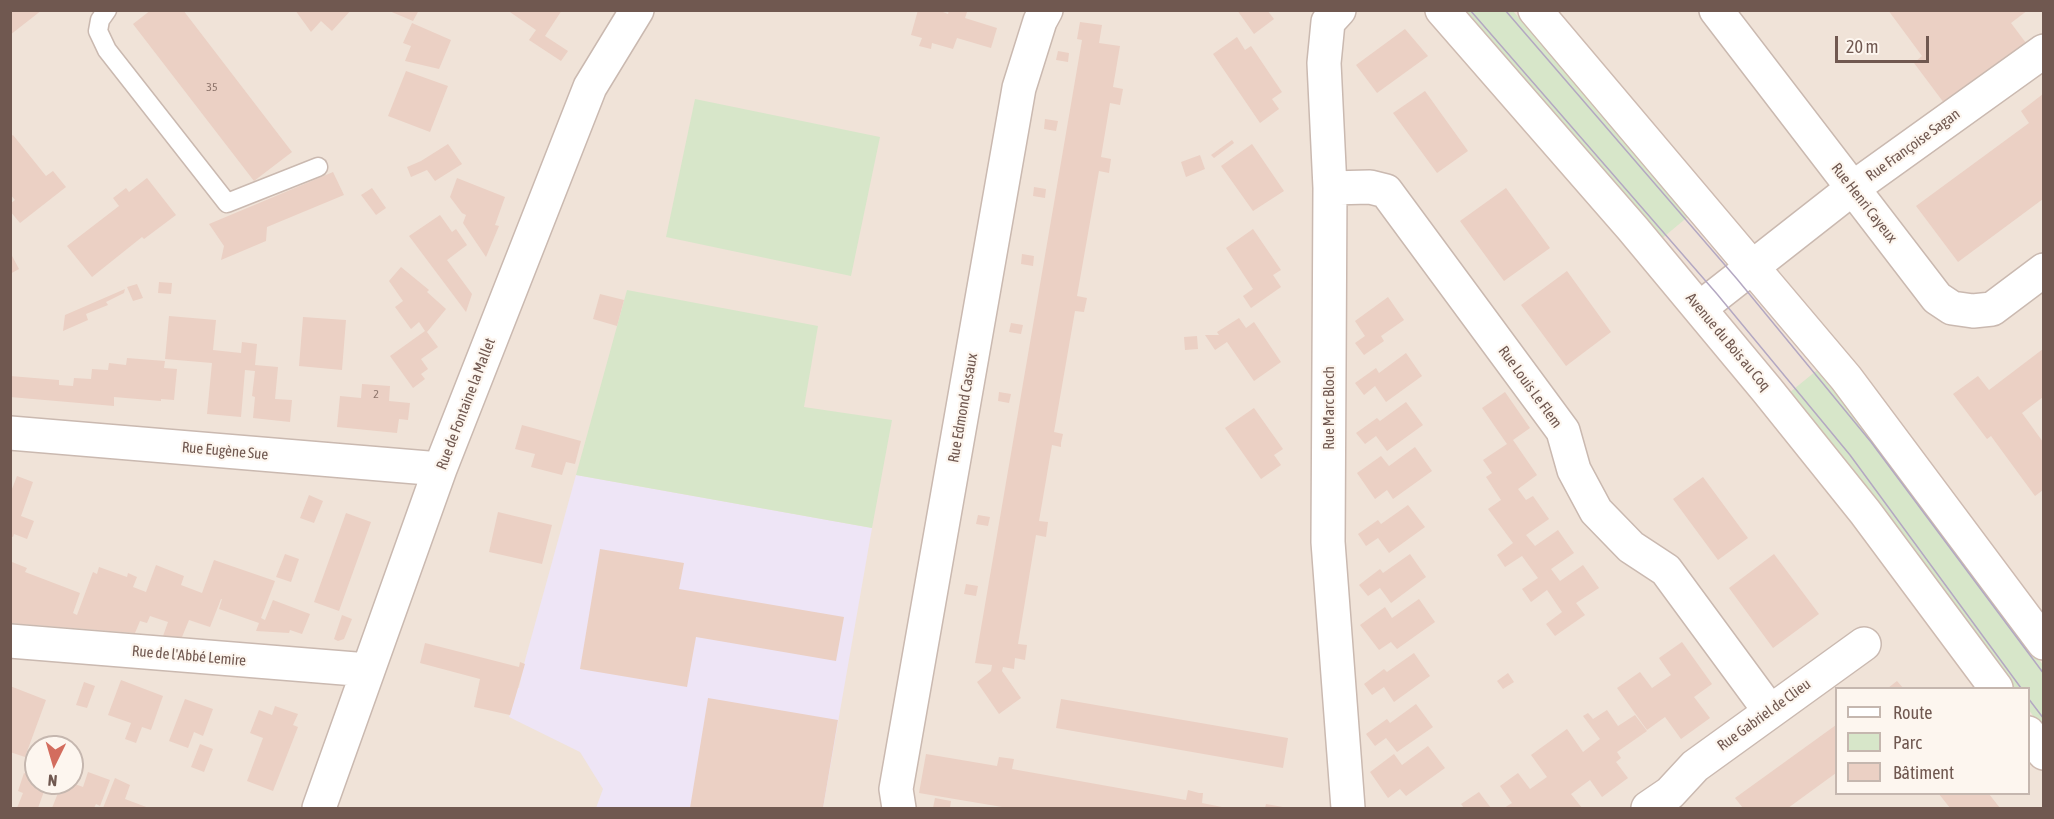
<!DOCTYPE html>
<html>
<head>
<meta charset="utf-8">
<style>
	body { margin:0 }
	#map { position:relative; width:2054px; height:819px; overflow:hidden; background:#faf1e9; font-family:"Asap Condensed",sans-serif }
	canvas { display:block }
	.frame { position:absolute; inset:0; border:12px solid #705850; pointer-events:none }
	.legend { position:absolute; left:1835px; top:687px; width:195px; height:108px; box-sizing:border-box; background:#fdf6ef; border:2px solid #c5b7af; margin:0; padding:8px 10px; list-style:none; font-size:18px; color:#705850 }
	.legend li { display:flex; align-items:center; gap:12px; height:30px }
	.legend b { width:30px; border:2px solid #c5b7af }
	.north { position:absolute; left:24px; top:735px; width:60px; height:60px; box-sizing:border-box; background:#fdf6ef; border:2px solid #c5b7af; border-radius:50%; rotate:185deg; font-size:16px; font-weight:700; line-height:24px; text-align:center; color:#705850 }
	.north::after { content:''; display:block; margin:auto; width:21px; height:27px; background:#d36d5e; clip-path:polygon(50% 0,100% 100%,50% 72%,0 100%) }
	.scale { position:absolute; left:1835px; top:36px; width:94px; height:27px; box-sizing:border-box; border:3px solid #705850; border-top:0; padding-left:8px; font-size:18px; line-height:21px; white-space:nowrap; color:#705850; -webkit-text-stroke:4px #fdf6ef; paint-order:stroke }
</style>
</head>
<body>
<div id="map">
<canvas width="2054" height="819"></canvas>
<div class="frame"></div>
<ul class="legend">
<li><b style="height:8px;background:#fff"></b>Route</li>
<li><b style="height:16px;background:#d7e6c9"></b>Parc</li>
<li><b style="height:16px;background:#ebd0c4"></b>Bâtiment</li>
</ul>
<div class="north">N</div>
<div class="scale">20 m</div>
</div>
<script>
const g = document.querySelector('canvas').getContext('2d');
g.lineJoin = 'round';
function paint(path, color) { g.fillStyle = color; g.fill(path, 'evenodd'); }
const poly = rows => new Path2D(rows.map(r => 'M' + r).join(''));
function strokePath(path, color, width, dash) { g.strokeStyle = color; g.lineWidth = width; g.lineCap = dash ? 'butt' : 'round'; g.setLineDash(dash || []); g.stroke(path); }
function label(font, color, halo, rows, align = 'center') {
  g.font = font + ' "Asap Condensed",sans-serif'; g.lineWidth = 4.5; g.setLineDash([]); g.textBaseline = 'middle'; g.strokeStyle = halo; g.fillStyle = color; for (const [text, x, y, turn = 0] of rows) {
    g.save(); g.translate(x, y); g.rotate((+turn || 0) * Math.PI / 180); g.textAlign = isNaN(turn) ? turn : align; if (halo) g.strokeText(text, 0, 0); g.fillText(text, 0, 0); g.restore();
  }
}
paint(poly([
	[10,11,2043,11,2043,808,11,808],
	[1836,688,2028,688,2028,794,1836,794],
	[36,747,72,747,72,783,36,783]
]), '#f0e3d8');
paint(poly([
	[576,475,872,528,823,808,596,808,603,789,580,752,509,717,518,688,519,688,524,664]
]), '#eee5f6');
paint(poly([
	[1460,11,1513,11,1690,215,1660,240],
	[695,99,880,137,851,276,666,237],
	[627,290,818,326,804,407,892,420,872,528,576,475],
	[1821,367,2043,665,2043,730,2029,710,2028,688,2012,688,1789,393]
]), '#d7e6c9');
paint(poly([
	[10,10,42,10,10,35],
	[151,10,183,10,292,152,254,181,133,24],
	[295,10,351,10,332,31,321,21,311,32],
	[387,10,419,10,413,21],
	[507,10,562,10,545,36,568,51,561,61,529,40,536,30],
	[918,10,938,10,948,14,949,10,967,12,965,18,997,28,991,48,957,38,953,49,932,43,931,49,919,46,922,38,911,35],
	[1237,10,1267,10,1274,19,1254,34],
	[1888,10,2028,10,2011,23,2026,43,1944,103,1914,63,1922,56],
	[1080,22,1102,25,1099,43,1120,46,1113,87,1123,89,1120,105,1110,103,1101,157,1111,159,1109,173,1099,171,1077,296,1087,298,1084,312,1075,311,1054,432,1063,434,1061,443,1061,447,1052,445,1039,521,1048,522,1046,537,1036,535,1018,644,1027,645,1025,660,1015,658,1014,669,1003,667,1002,671,1021,698,999,714,977,682,991,671,992,665,975,663,1082,40,1077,39],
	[412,23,451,40,439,69,405,61,411,46,403,43],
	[1405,29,1428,56,1377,93,1356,65],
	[1237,37,1245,50,1251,46,1282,92,1272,99,1279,109,1260,123,1213,54],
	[1058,51,1069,53,1068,62,1056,60],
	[406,71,448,86,430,132,388,116],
	[1425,91,1468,151,1437,173,1393,113],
	[2043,94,2043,199,1958,262,1916,206,2029,123,2021,111],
	[1045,119,1058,121,1056,131,1044,129],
	[13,135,46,176,53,171,66,187,20,223,10,211,10,204,15,200,10,194,10,137],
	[1232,140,1234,143,1214,158,1211,155],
	[448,144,462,164,435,181,427,170,411,177,407,167,421,161],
	[1252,144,1284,191,1253,211,1221,166],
	[1200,155,1205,169,1186,177,1181,162],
	[333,172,344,195,267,227,266,241,221,260,224,246,209,224],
	[147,178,176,215,144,239,142,237,92,277,67,246,119,206,113,198,126,188,129,192],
	[457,178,505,197,495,225,499,226,486,257,463,223,466,215,462,213,450,197],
	[1034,187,1046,189,1045,198,1033,196],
	[372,188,386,208,376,215,361,195],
	[1506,188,1550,248,1504,281,1460,221],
	[440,215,452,232,456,229,467,245,447,260,472,294,466,312,409,236],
	[1253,229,1281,270,1273,275,1281,287,1251,308,1243,296,1253,289,1226,248],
	[10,252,19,269,10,274],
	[1022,254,1034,256,1033,266,1021,264],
	[401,267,429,290,427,292,446,309,427,332,438,347,421,359,428,369,421,374,425,379,413,388,390,356,425,331,419,322,411,329,395,307,403,301,389,281],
	[1567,271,1611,332,1566,366,1521,305],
	[159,282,172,283,171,294,158,293],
	[137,284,143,298,133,301,127,287],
	[125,289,124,293,106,302,108,305,86,314,88,320,63,331,65,315],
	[600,294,624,300,617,326,593,319],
	[1388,297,1404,320,1381,336,1384,341,1364,355,1355,343,1365,336,1355,321],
	[169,316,216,320,213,350,241,353,242,342,257,344,255,365,278,367,275,399,292,400,290,422,253,418,255,397,252,396,255,371,245,370,241,417,207,414,212,363,165,359],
	[303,317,346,320,342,370,299,366],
	[1239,318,1246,328,1254,322,1281,362,1254,381,1227,342,1215,350,1205,335,1219,335,1217,332],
	[1011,323,1023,325,1021,334,1009,332],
	[1197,336,1198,349,1185,350,1184,337],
	[2043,349,2043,397,2022,413,2043,442,2043,490,2035,496,1991,436,1987,439,1953,394,1978,376,1989,390],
	[1406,353,1422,376,1386,402,1375,386,1364,395,1355,383,1376,368,1379,373],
	[127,358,165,361,164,368,177,369,174,400,161,399,161,401,114,397,114,406,10,397,10,376,59,380,59,385,73,386,74,378,91,379,92,369,108,370,109,363,126,365],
	[362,384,390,386,389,401,410,403,408,420,399,419,397,433,337,427,340,396,361,398],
	[999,392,1011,394,1009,403,998,401],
	[1505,392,1530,428,1513,440,1537,475,1518,489,1526,500,1533,496,1549,519,1526,535,1535,546,1558,530,1574,553,1551,569,1560,581,1583,565,1599,588,1576,603,1585,615,1555,636,1546,624,1562,612,1547,590,1531,602,1522,589,1538,578,1522,556,1505,567,1497,555,1513,543,1488,509,1501,500,1486,477,1492,473,1483,460,1507,444,1482,408],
	[1406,402,1423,425,1387,451,1376,436,1365,444,1356,433,1377,418,1380,421],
	[1254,408,1283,449,1274,455,1281,465,1261,479,1225,428],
	[522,425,581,441,575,464,566,462,562,475,531,467,535,454,515,449],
	[1415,447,1432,471,1393,499,1387,490,1375,499,1357,473,1381,456,1389,466],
	[17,476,33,482,21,516,34,521,27,539,14,534,13,537,10,536,10,494],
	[1703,477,1748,538,1718,560,1673,499],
	[309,495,323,501,314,523,300,518],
	[1408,505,1425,527,1389,553,1378,538,1366,546,1358,534,1378,520,1381,524],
	[498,512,552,525,542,564,489,552],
	[346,513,371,522,339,611,314,602],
	[978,515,990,517,988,526,976,524],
	[600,549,684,563,679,589,844,617,836,661,696,637,687,687,580,669],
	[285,554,299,559,291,582,276,577],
	[1410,554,1426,577,1391,603,1380,588,1368,596,1359,585,1380,569,1383,573],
	[1774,554,1819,614,1773,648,1729,588],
	[214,560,275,581,261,618,265,620,273,600,310,614,302,634,290,630,289,633,256,631,259,623,219,609,222,599,221,599,210,627,189,620,182,637,163,636,168,622,150,616,147,623,140,621,135,633,10,623,10,577,12,562,27,568,25,572,80,593,73,613,77,615,93,572,97,574,99,567,127,577,128,573,137,577,133,587,146,592,156,565,184,576,181,585,202,593],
	[966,584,978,586,976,596,964,594],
	[1419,599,1435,622,1397,649,1391,642,1379,650,1360,625,1385,607,1392,618],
	[342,615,352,619,344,639,338,641,334,639],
	[1682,642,1712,684,1694,697,1710,718,1681,739,1665,717,1647,730,1617,688,1640,672,1652,688,1671,675,1659,658],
	[425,643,519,667,520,662,525,664,510,715,474,707,480,679,420,663],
	[1414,653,1430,676,1394,702,1384,687,1372,695,1364,684,1384,669,1387,672],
	[1508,673,1514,682,1503,689,1497,681],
	[121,680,163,696,151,730,142,727,136,743,125,739,131,723,108,715],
	[1897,681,1903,688,1888,688],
	[84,682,95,686,87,708,76,705],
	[10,686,46,700,25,757,10,752],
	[708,698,838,720,823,808,690,808],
	[185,699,213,709,203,736,194,732,188,748,169,741],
	[1061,699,1288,738,1283,768,1056,728],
	[1416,704,1433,727,1397,752,1386,738,1375,746,1366,734,1387,719,1390,723],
	[275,706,298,714,293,725,298,727,273,791,247,781,263,738,250,733,259,710,272,715],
	[1607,710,1618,726,1635,715,1647,731,1617,752,1621,758,1616,762,1628,778,1602,797,1590,780,1571,794,1582,808,1504,808,1512,803,1500,786,1518,773,1530,789,1547,777,1531,755,1567,729,1583,752,1600,739,1583,716,1588,713,1593,719],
	[1836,725,1836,773,1788,808,1743,808,1735,798],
	[200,744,213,749,204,772,191,767],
	[1428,746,1445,768,1406,796,1400,789,1388,798,1370,772,1394,754,1402,765],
	[926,754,997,766,999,757,1014,759,1012,769,1186,800,1188,790,1199,793,1203,793,1202,803,1227,808,1008,808,919,793],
	[36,757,36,783,47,783,38,808,17,808,23,793,18,791,24,773,29,775],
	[88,772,110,780,100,806,96,804,94,808,52,808,62,783,72,783,83,787],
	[115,778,130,785,125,799,149,808,103,808],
	[1479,792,1491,808,1464,808,1461,804],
	[1939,794,1989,794,2000,808,1950,808],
	[935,798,951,801,950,808,933,808],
	[1266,804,1283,807,1283,808,1265,808]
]), '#ebd0c4');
const service = poly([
	[107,10,100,20,98,31,107,50,227,203,318,167]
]);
const minor = poly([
	[1339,10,1328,22,1324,63,1330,188,1328,542,1348,808],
	[1716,10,1937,298,1952,308,1973,311,1992,309,2044,270],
	[1330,188,1370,187,1386,191,1563,431,1574,470,1596,511,1631,547,1666,570,1769,710],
	[1700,308,1853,188,2044,51],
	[10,433,440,469],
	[10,641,368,670],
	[319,808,440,469,590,87,637,10],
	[899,808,896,789,1019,88,1040,21,1046,10],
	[1648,808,1670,793,1695,766,1864,644]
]);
const secondary = poly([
	[1442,10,1633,229,1767,390,1865,512,1996,688],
	[1535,10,1846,378,2044,643],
	[2028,733,2044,753]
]);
strokePath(service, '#cab9b0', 21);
strokePath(minor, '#cab9b0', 36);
strokePath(secondary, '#cebbb1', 36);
strokePath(service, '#fff', 18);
strokePath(minor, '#fff', 33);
strokePath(secondary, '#fff', 33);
strokePath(poly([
	[1470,10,1717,294,1850,455,2021,688],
	[1505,10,1737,279,1871,442,2044,674],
	[2028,698,2044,719]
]), '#b4a8c2', 1.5);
label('12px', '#8f766d', null, [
	["35",212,87],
	["2",376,394]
]);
label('15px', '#705850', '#fdf6ef', [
	["Rue Françoise Sagan",1913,145,-36],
	["Rue Henri Cayeux",1864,203,52],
	["Avenue du Bois au Coq",1728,342,50],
	["Rue Louis Le Flem",1530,387,54],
	["Rue de Fontaine la Mallet",466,404,-69],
	["Rue Edmond Casaux",963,408,-80],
	["Rue Marc Bloch",1329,408,-90],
	["Rue Eugène Sue",225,451,5],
	["Rue de l'Abbé Lemire",189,656,5],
	["Rue Gabriel de Clieu",1764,715,-36]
]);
</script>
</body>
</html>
